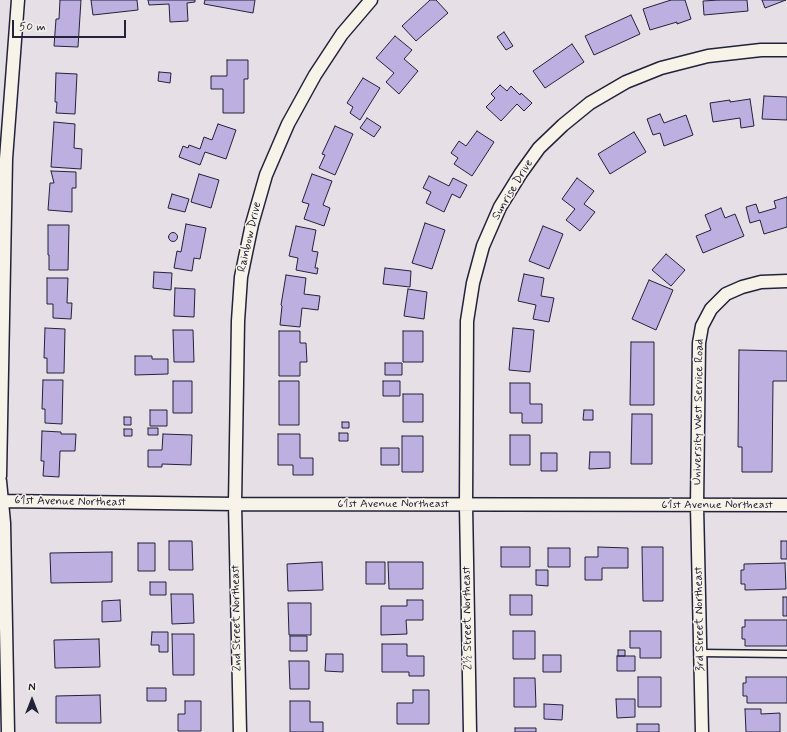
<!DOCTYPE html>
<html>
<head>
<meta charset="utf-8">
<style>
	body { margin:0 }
	#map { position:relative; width:787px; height:732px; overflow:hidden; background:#e6dfe6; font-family:Mynerve,sans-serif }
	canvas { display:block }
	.north { position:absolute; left:12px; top:680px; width:40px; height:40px; -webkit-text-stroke:3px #f7f3e8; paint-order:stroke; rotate:0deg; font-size:11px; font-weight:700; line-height:16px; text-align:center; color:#22223b }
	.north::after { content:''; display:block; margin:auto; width:14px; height:18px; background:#22223b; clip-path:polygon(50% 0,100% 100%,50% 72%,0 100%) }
	.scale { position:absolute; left:12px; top:20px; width:114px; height:18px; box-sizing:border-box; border:2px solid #22223b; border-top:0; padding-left:5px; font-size:12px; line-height:14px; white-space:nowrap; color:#22223b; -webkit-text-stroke:3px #f7f3e8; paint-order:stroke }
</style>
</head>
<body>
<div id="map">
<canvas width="787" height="732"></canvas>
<div class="north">N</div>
<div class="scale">50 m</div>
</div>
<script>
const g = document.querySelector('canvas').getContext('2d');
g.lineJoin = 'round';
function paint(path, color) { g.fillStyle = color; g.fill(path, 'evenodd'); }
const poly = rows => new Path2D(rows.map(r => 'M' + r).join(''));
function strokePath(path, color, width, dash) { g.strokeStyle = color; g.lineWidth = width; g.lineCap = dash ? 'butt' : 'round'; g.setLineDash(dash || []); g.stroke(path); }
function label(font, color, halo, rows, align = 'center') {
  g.font = font + ' Mynerve,sans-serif'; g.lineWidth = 3; g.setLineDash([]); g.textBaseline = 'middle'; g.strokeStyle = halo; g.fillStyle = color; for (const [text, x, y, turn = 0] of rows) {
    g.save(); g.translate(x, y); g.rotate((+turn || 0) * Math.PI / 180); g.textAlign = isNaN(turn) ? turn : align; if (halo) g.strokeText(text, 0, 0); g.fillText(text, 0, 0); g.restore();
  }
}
const building = poly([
	[60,0,81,0,78,47,54,46,56,19,59,19,60,0],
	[91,0,137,0,138,10,93,15,91,0],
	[148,0,195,0,195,2,187,3,188,21,170,22,169,4,149,5,148,0],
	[205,0,255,0,253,13,204,4,205,0],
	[430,0,436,0,448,13,416,41,402,26,430,0],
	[671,0,685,0,691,19,677,24,677,22,650,30,643,9,671,0],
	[719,0,747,0,748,11,704,15,703,1,719,0],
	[762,0,786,0,765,8,762,0],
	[631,15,640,34,594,55,585,36,631,15],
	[504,32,513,46,506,50,497,37,504,32],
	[395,36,412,50,404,59,418,71,399,94,386,82,394,73,376,58,395,36],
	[572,44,584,62,545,88,533,71,572,44],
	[227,60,248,60,248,79,244,79,244,113,223,113,223,89,211,89,211,76,227,76,227,60],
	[159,72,171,73,170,83,158,81,159,72],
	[56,73,77,74,75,114,56,113,57,102,55,102,56,73],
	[363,78,380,88,360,120,350,113,353,107,347,103,363,78],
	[500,85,507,91,511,86,520,95,521,93,532,103,524,111,517,104,501,121,486,107,495,98,491,94,500,85],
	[764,96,787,97,787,120,762,119,764,96],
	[750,99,754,126,741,128,740,118,713,122,710,103,730,100,730,102,750,99],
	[660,114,664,123,686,115,693,135,664,146,660,133,653,135,647,119,660,114],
	[367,118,381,127,374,137,360,128,367,118],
	[54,122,75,124,74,148,82,149,81,169,51,167,54,122],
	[218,124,236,130,226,159,205,152,200,165,179,157,183,146,188,148,189,145,200,149,204,137,212,140,218,124],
	[335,126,353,134,335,175,319,168,325,155,322,154,335,126],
	[477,131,494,142,472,176,454,164,458,158,451,153,459,141,466,146,477,131],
	[634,132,646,152,610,174,598,154,634,132],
	[51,171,76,172,76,188,72,188,72,212,48,210,50,183,54,183,51,171],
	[199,174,219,180,211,208,191,202,199,174],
	[312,174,332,181,323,205,330,208,324,226,304,219,309,204,302,202,312,174],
	[429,176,449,186,453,178,467,185,460,198,452,194,444,212,426,203,431,192,423,188,429,176],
	[577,178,594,191,584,204,595,212,580,231,566,220,575,209,562,199,577,178],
	[172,194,189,199,185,212,168,208,172,194],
	[787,197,787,227,764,234,760,220,750,223,746,207,756,204,759,213,776,208,774,201,787,197],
	[721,208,725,218,735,214,744,236,703,253,696,236,711,230,705,215,721,208],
	[425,223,445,230,432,269,412,263,425,223],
	[186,224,206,228,200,259,194,258,192,271,174,268,177,251,181,252,186,224],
	[48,225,69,225,68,270,49,270,49,255,48,255,48,225],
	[296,226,316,230,312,251,318,252,315,268,318,268,317,274,296,270,298,258,289,256,296,226],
	[543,226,563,234,549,269,529,261,543,226],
	'168.5 237a4.5 4.5 0 1 1 9 0a4.5 4.5 0 1 1-9 0Z',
	[666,254,685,270,671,286,652,270,666,254],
	[385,268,411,271,410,287,383,284,385,268],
	[154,272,172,273,171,290,153,288,154,272],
	[524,274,544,278,541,296,554,298,549,322,533,319,536,305,518,301,524,274],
	[286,275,306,278,304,294,320,296,318,310,302,308,300,327,280,325,282,306,281,305,286,275],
	[47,278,68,278,67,303,72,303,71,319,53,318,53,304,47,304,47,278],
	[649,280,673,290,656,330,632,319,649,280],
	[175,288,195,289,194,317,174,316,175,288],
	[408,289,427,292,424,319,404,316,408,289],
	[45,328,65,329,64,373,47,373,47,358,44,358,45,328],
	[513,328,534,330,530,372,509,370,513,328],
	[173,330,193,330,194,362,174,362,173,330],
	[279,331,300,331,300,343,306,343,307,362,300,362,300,376,279,376,279,331],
	[403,331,423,331,423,362,403,362,403,331],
	[631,342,654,342,654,405,630,405,631,342],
	[739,350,787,351,787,381,773,381,772,472,742,472,742,447,738,447,739,350],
	[135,356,152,356,152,359,168,359,168,374,135,375,135,356],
	[385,363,402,363,402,375,385,375,385,363],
	[43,380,63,380,62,424,45,423,45,409,42,409,43,380],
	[173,381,192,381,192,413,173,413,173,381],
	[279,381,299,381,299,425,279,425,279,381],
	[383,381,400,381,400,396,383,396,383,381],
	[510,383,530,383,530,404,542,404,542,423,522,423,522,413,510,413,510,383],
	[403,394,423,394,423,422,403,422,403,394],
	[150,410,167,410,167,426,150,426,150,410],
	[584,410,593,410,593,420,583,420,584,410],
	[632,414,652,414,652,464,631,464,632,414],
	[124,417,131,417,131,425,124,425,124,417],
	[342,422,349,422,349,428,342,428,342,422],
	[148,428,158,428,158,435,148,435,148,428],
	[124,429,132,429,132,436,124,436,124,429],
	[42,431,61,432,61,434,76,434,75,451,60,451,59,477,43,476,44,461,41,461,42,431],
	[339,433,348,433,348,441,339,441,339,433],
	[163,434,192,435,191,465,162,464,162,467,148,467,148,450,162,450,163,434],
	[278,434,300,434,300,458,313,458,313,475,293,475,293,465,278,465,278,434],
	[510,435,530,435,530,465,510,465,510,435],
	[402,436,423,436,423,472,402,472,402,436],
	[381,448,399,448,399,465,381,465,381,448],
	[590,452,610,452,610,468,589,469,590,452],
	[541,453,557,453,557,471,541,471,541,453],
	[169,541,192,541,193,570,169,570,169,541],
	[781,541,787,541,787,559,781,559,781,541],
	[138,543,155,543,155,571,138,571,138,543],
	[501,547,530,547,530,567,501,567,501,547],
	[598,547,628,548,628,568,602,568,602,580,585,580,585,557,598,557,598,547],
	[642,547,663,547,663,601,643,601,642,547],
	[548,548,570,548,570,567,548,567,548,548],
	[112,552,112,582,51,583,50,553,112,552],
	[322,562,323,590,288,591,287,564,322,562],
	[366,562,385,562,385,584,366,584,366,562],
	[388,562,423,562,423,589,389,589,388,562],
	[785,563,786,589,745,590,745,584,741,584,741,570,744,570,744,564,785,563],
	[536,570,548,570,548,586,536,585,536,570],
	[150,582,166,582,166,595,150,595,150,582],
	[171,594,193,594,194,623,172,624,171,594],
	[510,595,532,595,532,615,510,615,510,595],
	[783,597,787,597,787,616,783,616,783,597],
	[120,600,121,621,102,622,102,601,120,600],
	[407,600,423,600,423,620,406,620,407,634,381,635,381,606,407,606,407,600],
	[288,603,311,603,311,635,289,635,288,603],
	[745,620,787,620,787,646,745,646,745,639,742,639,742,627,745,627,745,620],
	[513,631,535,631,535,659,513,659,513,631],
	[630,631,661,631,661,658,640,658,640,648,630,648,630,631],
	[152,632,168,632,168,652,159,652,159,645,151,645,152,632],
	[172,634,194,634,194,675,173,675,172,634],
	[290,636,307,636,307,651,290,651,290,636],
	[99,639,100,667,55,668,54,640,99,639],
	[382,644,407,644,407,656,424,656,424,676,409,676,409,672,382,672,382,644],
	[618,650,625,650,625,656,618,656,618,650],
	[326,654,343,654,343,672,325,671,326,654],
	[543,655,561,655,561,672,543,672,543,655],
	[617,656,635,656,635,671,617,671,617,656],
	[289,661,309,661,309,689,290,689,289,661],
	[638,677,661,677,661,707,638,707,638,677],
	[746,677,787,677,787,703,747,703,747,696,743,696,743,683,746,683,746,677],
	[514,678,535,678,536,707,514,707,514,678],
	[147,688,166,688,166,701,147,701,147,688],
	[413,690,429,690,429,724,397,724,397,703,413,703,413,690],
	[100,695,101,723,56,723,56,696,100,695],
	[616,699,635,699,635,717,617,718,616,699],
	[185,701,201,701,201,731,178,731,178,714,185,714,185,701],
	[290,701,310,701,310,722,323,722,323,732,290,732,290,701],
	[544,704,563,705,562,720,544,719,544,704],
	[745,709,761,709,761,714,780,713,780,732,746,732,745,709],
	[637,724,659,724,659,732,637,732,637,724],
	[515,728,536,728,536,732,515,732,515,728]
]);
paint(building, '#bdafe0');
strokePath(building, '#22223b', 1);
const lane = poly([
	[700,653,787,654]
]);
const street = poly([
	[0,476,6,159,18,0],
	[0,481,4,523,8,732],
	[0,501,235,504,787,505],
	[240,732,235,504,238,321,241,277,252,224,266,175,288,124,315,75,342,34,371,0],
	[470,732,466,505,467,321,473,283,483,246,500,207,521,173,539,148,563,125,590,103,626,82,661,68,708,56,761,50,787,50],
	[702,732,697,506,699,343,702,326,711,309,726,294,742,287,761,282,787,281]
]);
strokePath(lane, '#22223b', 9);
strokePath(street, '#22223b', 15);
strokePath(lane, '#f7f3e8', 6);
strokePath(street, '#f7f3e8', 12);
label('12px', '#22223b', '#f7f3e8', [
	["Sunrise Drive",513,190,-59],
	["Rainbow Drive",250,237,-77],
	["University West Service Road",699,412,-89],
	["61st Avenue Northeast",70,502,1],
	["61st Avenue Northeast",393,504],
	["61st Avenue Northeast",717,505],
	["2nd Street Northeast",237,618,-91],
	["2½ Street Northeast",468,618,-91],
	["3rd Street Northeast",700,619,-91]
]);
</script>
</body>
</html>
